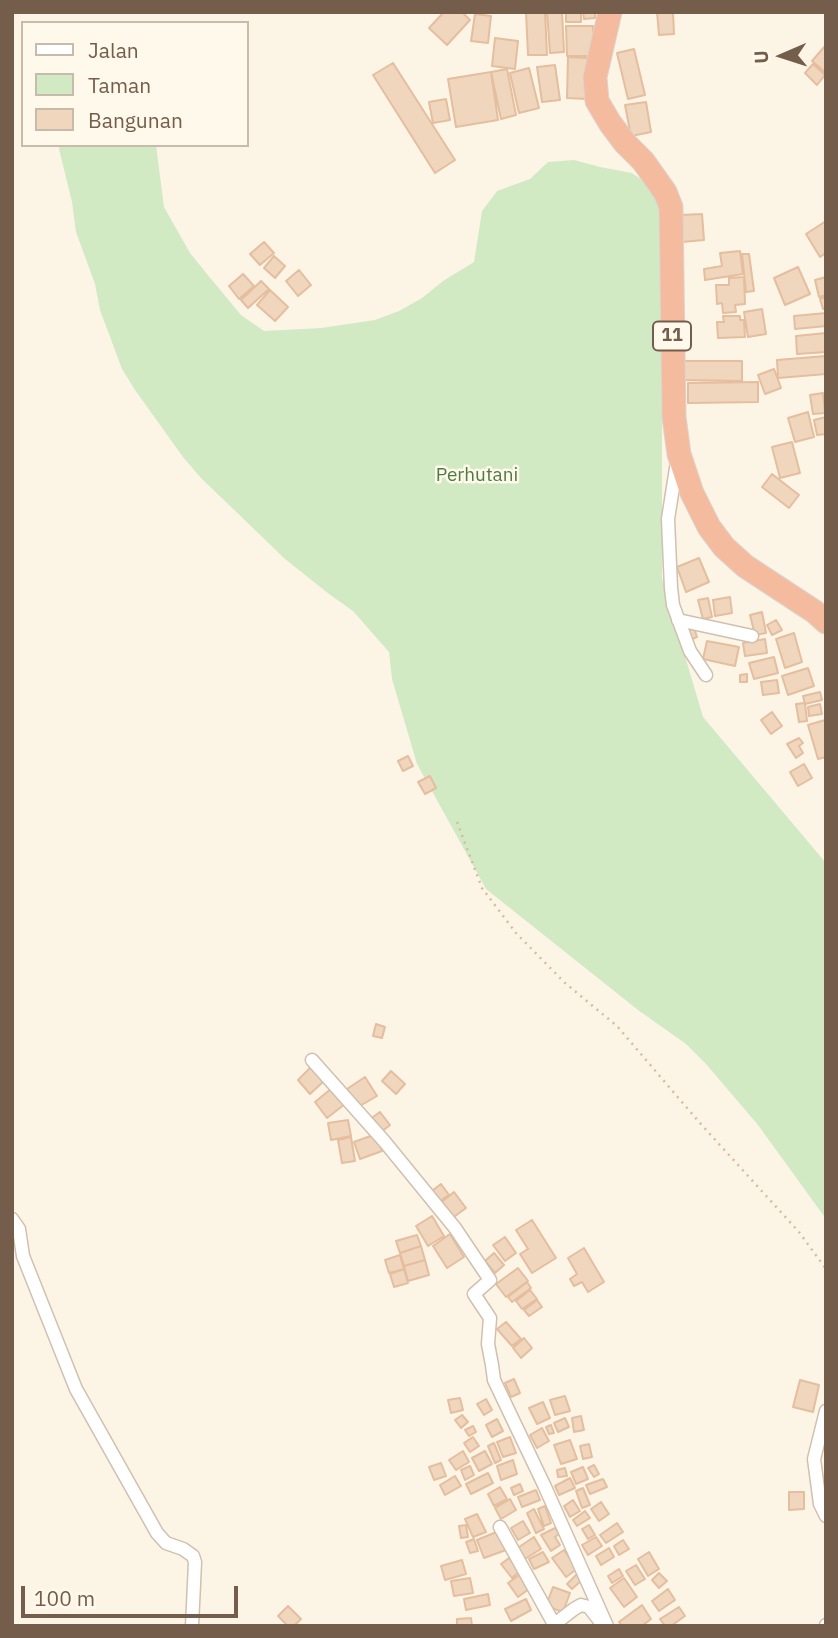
<!DOCTYPE html>
<html>
<head>
<meta charset="utf-8">
<style>
	body { margin:0 }
	#map { position:relative; width:838px; height:1638px; overflow:hidden; background:#fcf5e6; font-family:"IBM Plex Sans",sans-serif }
	canvas { display:block }
	.frame { position:absolute; inset:0; border:14px solid #755d4b; pointer-events:none }
	.legend { position:absolute; left:21px; top:21px; width:228px; height:126px; box-sizing:border-box; background:#fff9ec; border:2px solid #c8bbac; margin:0; padding:9px 12px; list-style:none; font-size:21px; color:#755d4b }
	.legend li { display:flex; align-items:center; gap:14px; height:35px }
	.legend b { width:35px; border:2px solid #c8bbac }
	.north { position:absolute; left:747px; top:21px; width:70px; height:70px; -webkit-text-stroke:5px #fff9ec; paint-order:stroke; rotate:267deg; font-size:19px; font-weight:700; line-height:28px; text-align:center; color:#755d4b }
	.north::after { content:''; display:block; margin:auto; width:24px; height:32px; background:#755d4b; clip-path:polygon(50% 0,100% 100%,50% 72%,0 100%) }
	.scale { position:absolute; left:21px; top:1586px; width:217px; height:32px; box-sizing:border-box; border:4px solid #755d4b; border-top:0; padding-left:9px; font-size:21px; line-height:24px; white-space:nowrap; color:#755d4b; -webkit-text-stroke:5px #fff9ec; paint-order:stroke }
</style>
</head>
<body>
<div id="map">
<canvas width="838" height="1638"></canvas>
<div class="frame"></div>
<ul class="legend">
<li><b style="height:9px;background:#fff"></b>Jalan</li>
<li><b style="height:19px;background:#d1eac4"></b>Taman</li>
<li><b style="height:19px;background:#f1d6be"></b>Bangunan</li>
</ul>
<div class="north">U</div>
<div class="scale">100 m</div>
</div>
<script>
const g = document.querySelector('canvas').getContext('2d');
g.lineJoin = 'round';
function paint(path, color) { g.fillStyle = color; g.fill(path, 'evenodd'); }
const poly = rows => new Path2D(rows.map(r => 'M' + r).join(''));
function strokePath(path, color, width, dash) { g.strokeStyle = color; g.lineWidth = width; g.lineCap = dash ? 'butt' : 'round'; g.setLineDash(dash || []); g.stroke(path); }
function label(font, color, halo, rows, align = 'center') {
  g.font = font + ' "IBM Plex Sans",sans-serif'; g.lineWidth = 5; g.setLineDash([]); g.textBaseline = 'middle'; g.strokeStyle = halo; g.fillStyle = color; for (const [text, x, y, turn = 0] of rows) {
    g.save(); g.translate(x, y); g.rotate((+turn || 0) * Math.PI / 180); g.textAlign = isNaN(turn) ? turn : align; if (halo) g.strokeText(text, 0, 0); g.fillText(text, 0, 0); g.restore();
  }
}
paint(poly([
	[60,145,156,145,164,207,190,253,207,274,241,315,264,331,321,328,375,320,399,311,422,298,443,281,474,262,482,211,497,191,530,179,548,162,574,160,600,167,632,173,655,189,664,214,662,440,662,578,703,717,826,863,826,1219,758,1125,706,1064,686,1044,638,1010,486,889,417,764,392,679,389,652,353,611,329,594,285,559,201,478,183,457,135,390,122,369,100,310,95,284,76,232,72,202,59,149]
]), '#d1eac4');
const building = poly([
	[444,12,462,12,470,20,447,45,429,28,444,12],
	[526,12,545,12,547,55,528,55,526,12],
	[547,12,562,12,564,52,550,53,547,12],
	[566,12,581,12,581,22,566,22,566,12],
	[583,12,595,12,595,18,584,19,583,12],
	[657,12,673,12,674,34,659,35,657,12],
	[475,14,491,16,488,43,471,41,475,14],
	[566,26,593,26,593,56,567,56,566,26],
	[495,38,518,41,515,69,492,66,495,38],
	[825,46,826,46,826,73,812,61,825,46],
	[634,49,645,95,628,99,617,53,634,49],
	[568,57,587,58,587,99,567,98,568,57],
	[393,63,455,160,435,173,373,75,393,63],
	[813,64,825,75,817,85,805,73,813,64],
	[555,65,560,100,542,102,537,67,555,65],
	[529,68,539,108,519,113,510,73,529,68],
	[507,69,516,115,501,119,491,72,507,69],
	[491,72,498,120,456,127,448,79,491,72],
	[446,99,450,120,433,123,429,102,446,99],
	[646,102,651,132,631,136,625,105,646,102],
	[702,214,704,240,682,242,680,215,702,214],
	[826,221,826,253,820,257,806,234,826,221],
	[264,242,274,253,260,265,250,254,264,242],
	[740,251,743,274,705,280,704,269,722,266,720,253,740,251],
	[742,254,749,254,754,291,746,292,742,254],
	[274,256,285,266,275,278,264,268,274,256],
	[798,267,810,294,785,305,774,278,798,267],
	[299,270,311,285,298,296,286,281,299,270],
	[243,274,254,286,239,299,229,286,243,274],
	[744,277,745,304,735,305,736,312,723,313,722,303,717,304,716,285,729,285,729,278,744,277],
	[826,277,826,295,819,297,815,280,826,277],
	[261,281,269,289,248,308,241,300,261,281],
	[270,290,288,307,275,321,257,305,270,290],
	[826,297,826,309,823,309,820,299,826,297],
	[762,309,766,334,748,337,744,312,762,309],
	[826,313,826,326,795,329,794,316,826,313],
	[723,316,740,316,740,320,744,320,745,337,718,338,717,322,724,322,723,316],
	[826,333,826,352,797,354,796,336,826,333],
	[826,356,826,374,778,378,777,360,826,356],
	[684,361,742,361,742,381,684,380,684,361],
	[774,369,781,388,765,394,758,375,774,369],
	[758,382,758,402,688,403,688,383,758,382],
	[823,393,825,413,813,414,810,395,823,393],
	[808,412,814,437,795,442,788,418,808,412],
	[826,417,826,434,817,435,814,420,826,417],
	[792,442,800,473,780,478,772,447,792,442],
	[772,474,799,495,789,508,762,487,772,474],
	[699,558,709,582,686,592,677,567,699,558],
	[730,597,732,613,715,616,713,600,730,597],
	[708,598,712,617,703,619,698,600,708,598],
	[762,612,766,633,755,635,750,615,762,612],
	[776,620,782,630,772,635,767,625,776,620],
	[694,628,697,637,690,640,687,631,694,628],
	[794,633,802,662,785,668,776,639,794,633],
	[765,639,767,653,745,656,743,643,765,639],
	[707,641,739,647,735,666,703,659,707,641],
	[774,657,778,673,754,679,749,663,774,657],
	[808,668,814,686,788,695,782,676,808,668],
	[747,674,747,682,740,682,740,675,747,674],
	[777,680,779,693,763,695,761,682,777,680],
	[820,692,822,700,805,704,803,696,820,692],
	[805,703,807,721,799,722,796,704,805,703],
	[820,704,822,714,809,716,808,707,820,704],
	[772,712,782,726,771,734,761,720,772,712],
	[825,720,826,757,818,759,808,725,825,720],
	[799,738,803,743,799,746,803,753,796,758,787,744,799,738],
	[408,756,413,766,403,771,398,761,408,756],
	[804,764,812,778,798,786,790,772,804,764],
	[430,776,436,788,425,794,418,782,430,776],
	[376,1024,385,1027,382,1038,373,1036,376,1024],
	[311,1067,324,1081,310,1094,298,1080,311,1067],
	[391,1071,405,1084,396,1094,382,1081,391,1071],
	[365,1077,377,1096,358,1107,347,1089,365,1077],
	[332,1088,345,1104,327,1118,315,1102,332,1088],
	[380,1112,390,1125,380,1133,370,1119,380,1112],
	[348,1120,351,1136,331,1140,328,1123,348,1120],
	[376,1134,382,1151,360,1159,354,1142,376,1134],
	[351,1137,355,1161,342,1163,338,1140,351,1137],
	[441,1184,449,1195,437,1203,429,1193,441,1184],
	[454,1192,466,1208,451,1219,439,1204,454,1192],
	[432,1216,444,1236,428,1246,416,1226,432,1216],
	[532,1220,556,1258,532,1273,520,1254,528,1249,516,1230,532,1220],
	[450,1234,464,1257,447,1268,433,1246,450,1234],
	[417,1235,421,1246,400,1253,396,1241,417,1235],
	[505,1237,516,1253,505,1261,493,1245,505,1237],
	[421,1246,425,1260,404,1266,400,1253,421,1246],
	[584,1248,604,1282,588,1292,582,1282,574,1286,570,1279,577,1274,568,1258,584,1248],
	[494,1253,504,1265,495,1273,485,1261,494,1253],
	[400,1255,404,1269,389,1273,385,1260,400,1255],
	[425,1260,429,1275,408,1281,404,1266,425,1260],
	[518,1268,528,1281,506,1297,496,1284,518,1268],
	[404,1269,408,1283,394,1287,390,1274,404,1269],
	[527,1282,531,1288,512,1302,508,1297,527,1282],
	[530,1290,537,1299,522,1309,516,1301,530,1290],
	[537,1300,542,1307,529,1316,524,1310,537,1300],
	[506,1322,521,1339,512,1346,497,1329,506,1322],
	[524,1338,532,1348,521,1358,513,1348,524,1338],
	[514,1379,520,1393,511,1397,505,1383,514,1379],
	[800,1380,819,1385,813,1412,793,1407,800,1380],
	[565,1396,570,1411,555,1415,550,1400,565,1396],
	[460,1398,463,1410,451,1413,448,1400,460,1398],
	[486,1399,492,1410,484,1415,477,1404,486,1399],
	[543,1402,550,1418,537,1424,529,1408,543,1402],
	[462,1415,468,1422,461,1428,455,1420,462,1415],
	[581,1416,584,1430,574,1432,572,1418,581,1416],
	[565,1418,569,1427,558,1432,554,1423,565,1418],
	[497,1419,503,1431,492,1437,486,1425,497,1419],
	[551,1425,554,1433,549,1434,546,1427,551,1425],
	[473,1426,476,1432,469,1436,465,1430,473,1426],
	[542,1428,549,1441,537,1448,530,1435,542,1428],
	[473,1437,479,1446,470,1452,464,1443,473,1437],
	[510,1437,516,1453,503,1457,497,1442,510,1437],
	[570,1440,577,1459,561,1464,554,1445,570,1440],
	[494,1443,501,1460,495,1463,488,1446,494,1443],
	[589,1444,592,1457,583,1459,580,1446,589,1444],
	[463,1451,469,1462,456,1470,449,1460,463,1451],
	[485,1451,492,1464,479,1471,472,1458,485,1451],
	[513,1460,517,1474,501,1480,497,1466,513,1460],
	[441,1463,446,1476,434,1480,429,1467,441,1463],
	[594,1465,599,1474,594,1477,588,1468,594,1465],
	[470,1466,474,1475,465,1480,461,1470,470,1466],
	[583,1467,588,1479,576,1484,571,1472,583,1467],
	[565,1468,567,1476,558,1477,557,1470,565,1468],
	[488,1473,493,1483,471,1494,466,1484,488,1473],
	[455,1476,461,1486,445,1495,440,1485,455,1476],
	[570,1478,575,1488,559,1495,555,1486,570,1478],
	[603,1479,607,1487,590,1494,586,1485,603,1479],
	[520,1484,523,1491,514,1495,511,1488,520,1484],
	[500,1487,507,1499,494,1506,488,1494,500,1487],
	[583,1488,590,1505,582,1508,576,1491,583,1488],
	[536,1490,540,1500,522,1507,518,1497,536,1490],
	[789,1492,804,1492,804,1509,789,1510,789,1492],
	[510,1499,516,1510,501,1519,495,1508,510,1499],
	[573,1500,580,1511,570,1517,564,1506,573,1500],
	[601,1502,609,1514,599,1521,591,1509,601,1502],
	[545,1506,551,1523,544,1526,538,1509,545,1506],
	[534,1509,544,1529,536,1533,527,1513,534,1509],
	[585,1511,590,1518,577,1526,573,1520,585,1511],
	[477,1514,486,1532,473,1537,465,1519,477,1514],
	[523,1521,530,1533,518,1540,511,1528,523,1521],
	[617,1523,623,1532,606,1543,600,1535,617,1523],
	[466,1525,468,1537,461,1538,459,1526,466,1525],
	[589,1525,595,1535,588,1539,582,1529,589,1525],
	[555,1528,559,1534,555,1537,560,1545,551,1551,541,1535,555,1528],
	[499,1531,506,1550,484,1558,477,1540,499,1531],
	[534,1537,541,1549,523,1560,516,1549,534,1537],
	[596,1537,602,1546,588,1555,582,1545,596,1537],
	[474,1539,478,1551,470,1553,466,1542,474,1539],
	[623,1540,629,1549,619,1555,614,1546,623,1540],
	[609,1548,614,1557,601,1565,596,1556,609,1548],
	[564,1550,577,1569,566,1577,552,1558,564,1550],
	[543,1552,549,1562,534,1569,529,1559,543,1552],
	[649,1552,659,1569,648,1576,638,1559,649,1552],
	[509,1558,520,1571,512,1578,501,1564,509,1558],
	[462,1560,466,1574,445,1580,441,1566,462,1560],
	[636,1565,645,1579,635,1585,626,1571,636,1565],
	[619,1569,623,1576,612,1583,608,1576,619,1569],
	[659,1573,667,1581,659,1588,652,1580,659,1573],
	[577,1574,582,1580,572,1589,567,1584,577,1574],
	[519,1575,529,1589,518,1597,508,1583,519,1575],
	[470,1578,473,1593,454,1596,451,1581,470,1578],
	[624,1578,637,1597,624,1607,610,1588,624,1578],
	[553,1587,570,1593,563,1612,546,1606,553,1587],
	[668,1589,675,1600,659,1611,652,1601,668,1589],
	[488,1594,490,1605,466,1610,464,1599,488,1594],
	[526,1599,531,1610,511,1621,505,1609,526,1599],
	[642,1605,651,1619,642,1626,622,1626,619,1622,642,1605],
	[288,1606,301,1619,294,1626,288,1626,278,1616,288,1606],
	[679,1607,685,1616,671,1626,665,1626,660,1619,679,1607],
	[471,1618,472,1626,457,1626,457,1619,471,1618]
]);
paint(building, '#f1d6be');
strokePath(building, '#e4be9e', 2);
const street = poly([
	[677,462,668,519,671,588,673,605,690,651,706,675],
	[678,620,752,636],
	[312,1060,384,1141,455,1228,490,1280,474,1294,490,1318,488,1344,492,1365,494,1380,545,1487,607,1626],
	[12,1219,19,1229,23,1256,76,1389,157,1533,166,1543,183,1549,193,1556,195,1562,192,1626],
	[826,1411,814,1459,820,1504,826,1516],
	[500,1527,554,1624],
	[552,1626,574,1609,581,1605,589,1607,599,1620],
	[826,1626,826,1625]
]);
const highway = poly([
	[610,12,595,77,597,101,610,123,625,143,643,161,653,175,665,192,671,207,674,417,679,454,692,493,709,527,724,547,745,566,815,612,826,622]
]);
strokePath(street, '#d0c0af', 15);
strokePath(highway, '#dbd5d0', 25);
strokePath(poly([
	[457,822,482,888,516,933,565,983,617,1026,699,1122,799,1232,826,1269]
]), '#d6baa1', 2.5, [2, 5]);
strokePath(street, '#fff', 12);
strokePath(highway, '#f5bb9e', 23);
for (const [x, y, w] of [
	[672,336,38]
]) { const box = new Path2D(); box.roundRect(x - w / 2, y - 14.5, w, 29, 5); g.fillStyle = '#fff9ec'; g.fill(box); strokePath(box, '#755d4b', 2); }
label('bold 18px', '#755d4b', null, [
	["11",672,336]
]);
label('19px', '#4f7b42', '#fff9ec', [
	["Perhutani",477,476]
]);
</script>
</body>
</html>
